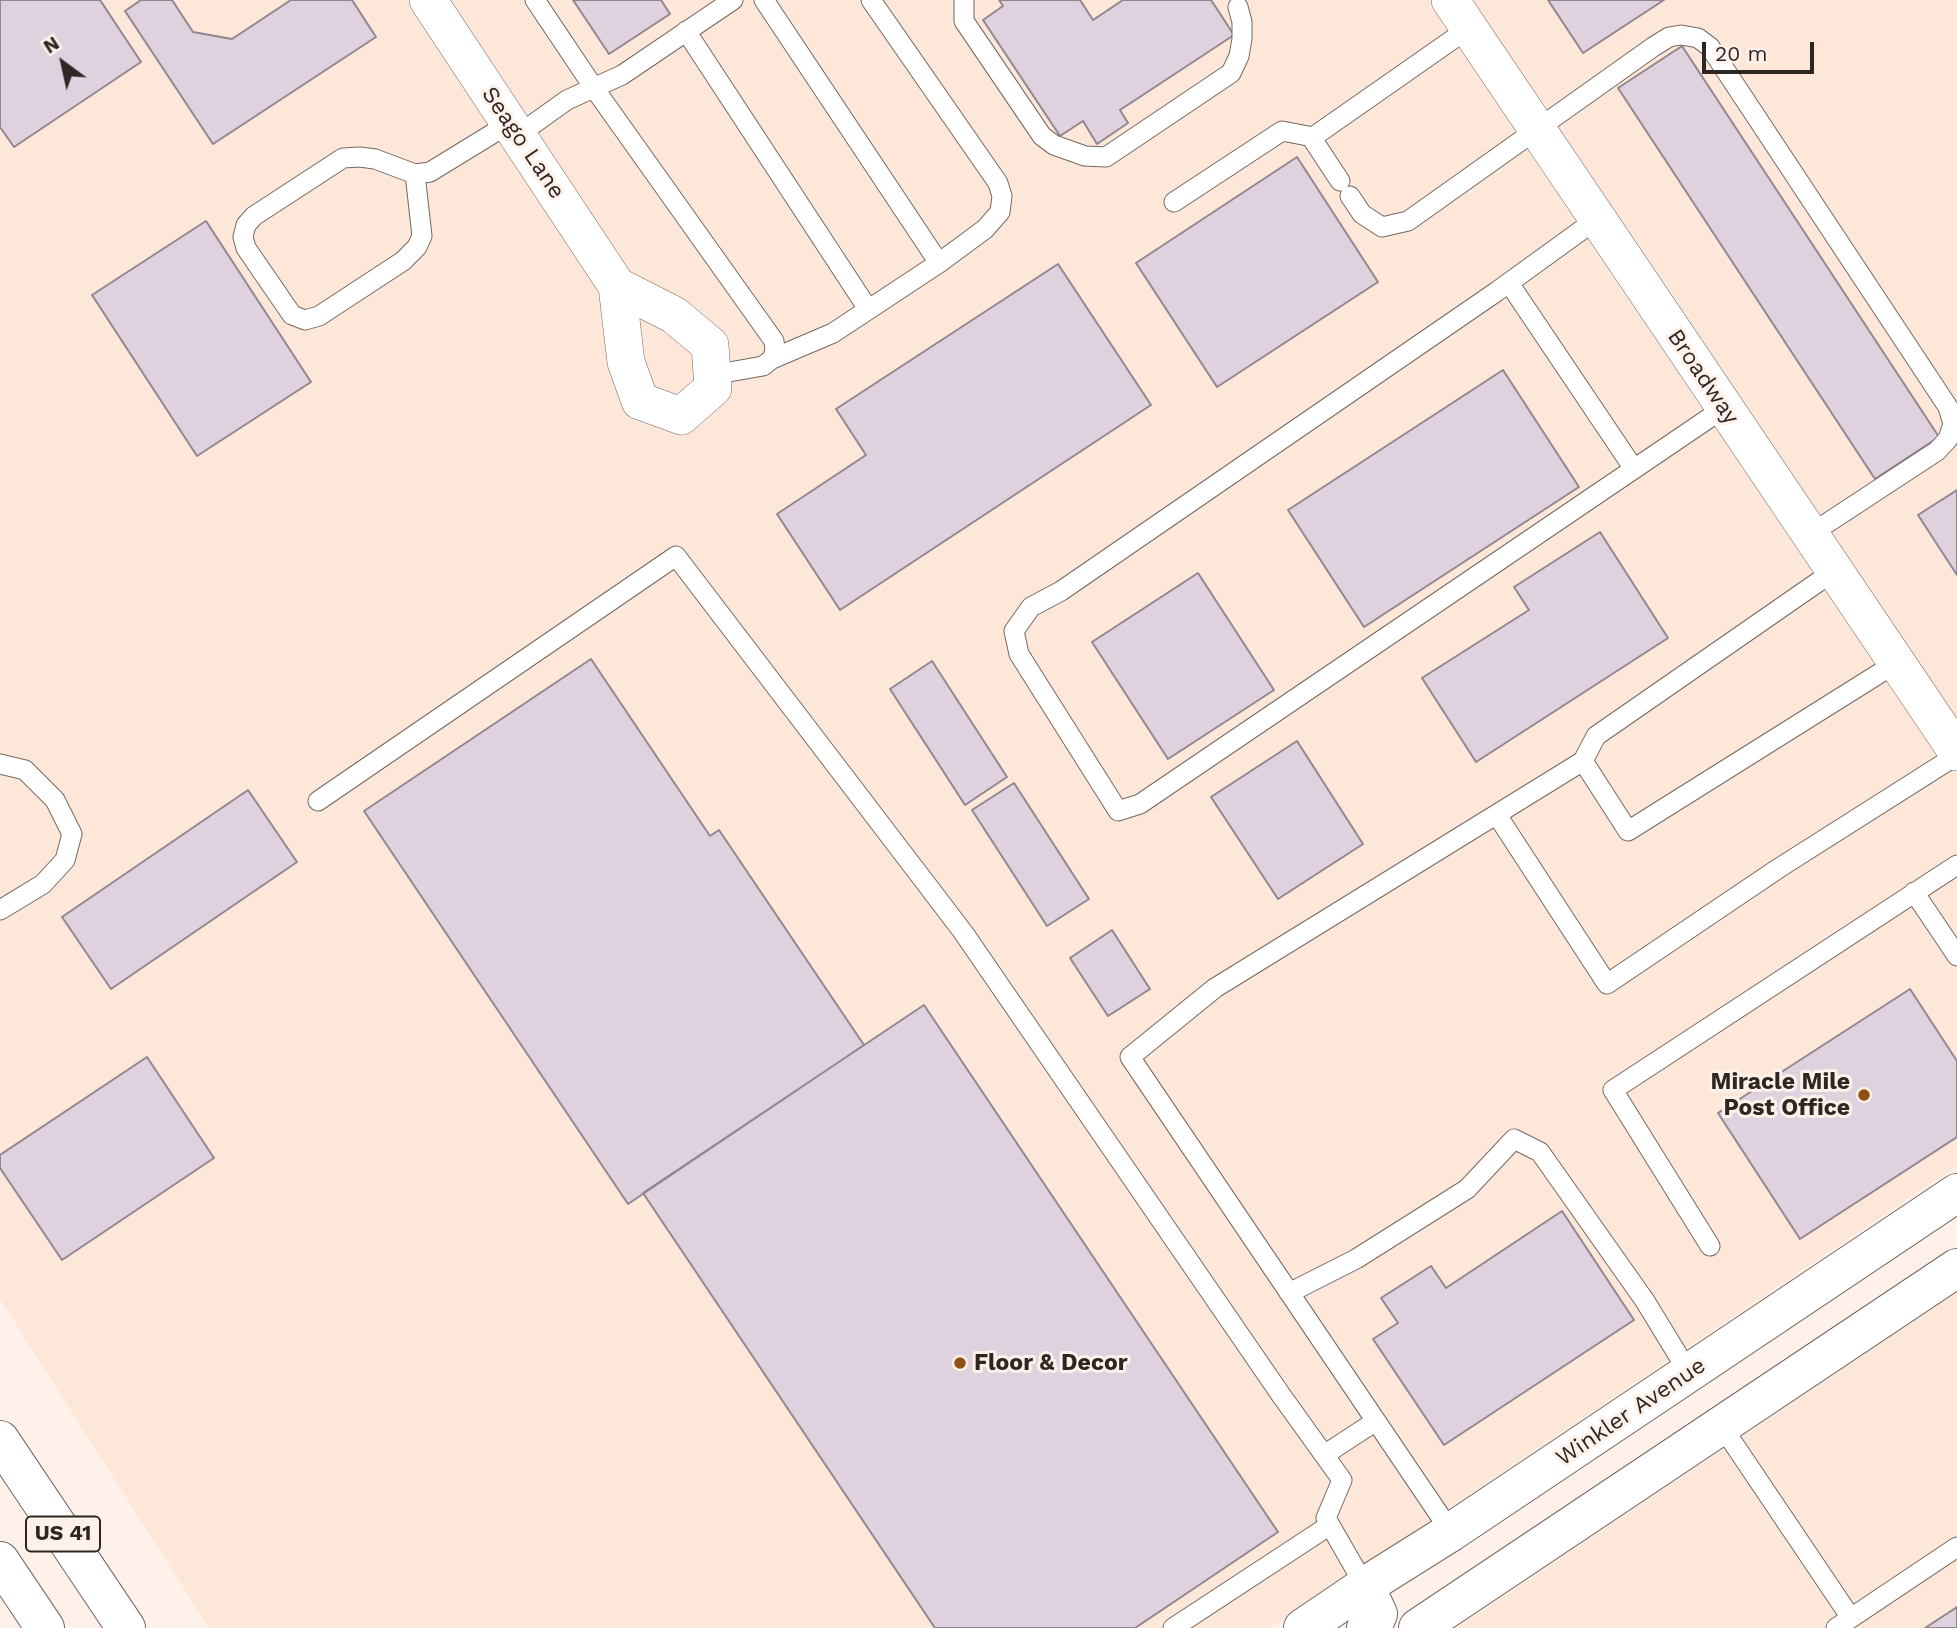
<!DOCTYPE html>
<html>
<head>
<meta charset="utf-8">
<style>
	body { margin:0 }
	#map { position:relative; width:1957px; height:1628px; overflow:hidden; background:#fdf1e9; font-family:"Work Sans",sans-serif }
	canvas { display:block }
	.north { position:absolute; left:28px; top:28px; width:70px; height:70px; -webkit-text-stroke:5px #fdf1e9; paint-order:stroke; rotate:327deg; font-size:19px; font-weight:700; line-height:28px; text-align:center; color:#2d2724 }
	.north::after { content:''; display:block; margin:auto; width:24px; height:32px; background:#2d2724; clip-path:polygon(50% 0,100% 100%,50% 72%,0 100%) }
	.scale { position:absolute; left:1702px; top:42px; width:112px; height:32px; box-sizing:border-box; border:4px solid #2d2724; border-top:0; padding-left:9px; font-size:21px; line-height:24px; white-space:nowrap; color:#2d2724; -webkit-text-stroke:5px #fdf1e9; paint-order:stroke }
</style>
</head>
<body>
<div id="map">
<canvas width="1957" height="1628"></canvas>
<div class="north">N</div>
<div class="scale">20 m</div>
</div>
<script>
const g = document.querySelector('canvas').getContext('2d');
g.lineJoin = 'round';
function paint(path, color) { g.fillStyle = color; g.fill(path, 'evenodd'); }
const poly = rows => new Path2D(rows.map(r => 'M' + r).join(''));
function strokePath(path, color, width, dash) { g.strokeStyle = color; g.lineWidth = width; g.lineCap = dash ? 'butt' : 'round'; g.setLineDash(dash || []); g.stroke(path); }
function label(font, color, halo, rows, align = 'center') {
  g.font = font + ' "Work Sans",sans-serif'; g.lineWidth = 6; g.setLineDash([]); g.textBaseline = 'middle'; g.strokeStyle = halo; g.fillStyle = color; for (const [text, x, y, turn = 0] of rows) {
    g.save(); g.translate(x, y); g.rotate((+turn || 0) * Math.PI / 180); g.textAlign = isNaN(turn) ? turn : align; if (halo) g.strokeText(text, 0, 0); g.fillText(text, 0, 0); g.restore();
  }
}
paint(poly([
	[0,0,1957,0,1957,1166,1270,1628,209,1628,0,1299],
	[1957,1293,1957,1628,1457,1628]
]), '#fde7d9');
const building = poly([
	[0,0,100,0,141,62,14,147,0,127,0,0],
	[141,0,172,0,193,32,232,39,291,0,352,0,376,37,213,144,125,11,141,0],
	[573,0,661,0,670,14,609,54,573,0],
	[999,0,1080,0,1093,20,1123,0,1211,0,1234,35,1120,110,1128,123,1097,144,1083,121,1060,136,983,20,1003,6,999,0],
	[1548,0,1664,0,1583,53,1548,0],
	[1682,46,1939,437,1875,479,1618,88,1682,46],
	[1297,157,1378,282,1217,387,1136,263,1297,157],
	[206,221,311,382,197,456,92,295,206,221],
	[1058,264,1151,405,840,610,777,514,866,455,836,409,1058,264],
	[1503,370,1579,487,1364,627,1288,510,1503,370],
	[1957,490,1957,575,1918,515,1957,490],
	[1600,532,1668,638,1476,762,1422,678,1529,610,1514,587,1600,532],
	[1198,573,1274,690,1168,759,1092,642,1198,573],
	[591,659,710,836,719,830,864,1045,628,1204,364,811,591,659],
	[932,661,1007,777,965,805,890,689,932,661],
	[1297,741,1363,844,1278,899,1211,797,1297,741],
	[1014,783,1089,899,1047,926,972,810,1014,783],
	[248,790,297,862,111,989,62,917,248,790],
	[1112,930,1150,989,1108,1016,1070,958,1112,930],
	[1910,989,1957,1061,1957,1137,1800,1239,1718,1113,1910,989],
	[924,1005,1278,1532,1135,1628,935,1628,643,1193,924,1005],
	[147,1057,214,1158,62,1260,0,1168,0,1155,147,1057],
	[1562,1211,1634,1320,1444,1445,1373,1339,1398,1323,1381,1298,1431,1266,1446,1288,1562,1211],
	[1957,1607,1957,1628,1925,1628,1957,1607]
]);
paint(building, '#dfd2de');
strokePath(building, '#928690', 2);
const service = poly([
	[535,0,594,88,774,341,775,351,772,359,763,366,712,375],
	[764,0,939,263],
	[964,0,964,21,1042,136,1054,145,1085,156,1106,157,1231,73,1239,56,1242,39,1242,22,1238,7],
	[686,31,868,309],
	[518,135,567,100,622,75,733,0],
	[1311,137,1340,181],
	[415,174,422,236,417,247,403,261,319,316,305,320,292,315,246,248,243,237,246,225,254,216,343,158,360,157,375,159,415,174,430,172,510,123],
	[1350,196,1362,214,1382,227,1408,221,1653,47,1669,37,1681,35,1698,38,1710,47,1948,407,1953,424,1948,439,1937,451,1809,535],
	[1174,202,1282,131,1313,137,1469,28],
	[1597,219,1496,292,1061,591,1031,607,1014,631,1019,654,1118,811,1140,804,1724,408],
	[1509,283,1634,469],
	[772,359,833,333,939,263,985,229,1000,212,1002,196,998,183,871,0],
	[1583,761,1628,831,1896,663],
	[0,764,25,770,55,800,72,834,65,860,43,884,0,910],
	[318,801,676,556,963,932,1281,1395,1342,1480,1326,1518,1365,1586],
	[1497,815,1607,984,1779,868,1957,755],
	[1914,892,1957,956],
	[1710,1246,1613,1090,1957,865],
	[1289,1293,1356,1259,1467,1189,1514,1139,1540,1152,1645,1301,1689,1373],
	[1721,1425,1851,1618],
	[1324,1455,1376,1421],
	[1451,1532,1130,1057,1215,988,1583,761,1596,736,1834,571],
	[1173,1628,1330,1525],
	[1836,1628,1957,1547]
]);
const minor = poly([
	[428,0,617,286],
	[1450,0,1957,752],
	[617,286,674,315,710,345,713,388,681,416,640,401,626,362,617,286]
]);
const tertiary = poly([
	[1365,1586,1378,1614,1374,1623,1366,1628],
	[1303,1628,1365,1586,1451,1532,1957,1193],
	[1418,1628,1957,1268]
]);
const primary = poly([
	[0,1440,126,1628],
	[0,1561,45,1628]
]);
strokePath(service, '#756860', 21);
strokePath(minor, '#756860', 38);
strokePath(tertiary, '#756860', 40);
strokePath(primary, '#756860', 40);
strokePath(service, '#fff', 19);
strokePath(minor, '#fff', 37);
strokePath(tertiary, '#fff', 38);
strokePath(primary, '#fff', 38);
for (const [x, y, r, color] of [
	[1864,1095,7,"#8e5113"],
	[960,1363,7,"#8e5113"]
]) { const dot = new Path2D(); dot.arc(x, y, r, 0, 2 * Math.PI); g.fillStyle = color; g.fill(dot); strokePath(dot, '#fdf1e9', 2.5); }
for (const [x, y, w] of [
	[63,1534,74]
]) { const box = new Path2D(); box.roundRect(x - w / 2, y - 17.5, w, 35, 5); g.fillStyle = '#fdf1e9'; g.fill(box); strokePath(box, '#2d2724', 2); }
label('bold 21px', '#2d2724', null, [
	["US 41",63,1534]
]);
label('23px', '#2d2724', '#fdf1e9', [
	["Seago Lane",523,143,56],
	["Broadway",1703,377,56],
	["Winkler Avenue",1631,1412,-34]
]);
label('bold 23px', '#2d2724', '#fdf1e9', [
	["Miracle Mile",1850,1082],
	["Post Office",1850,1108],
	["Floor & Decor",974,1363,"left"]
], 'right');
</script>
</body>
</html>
